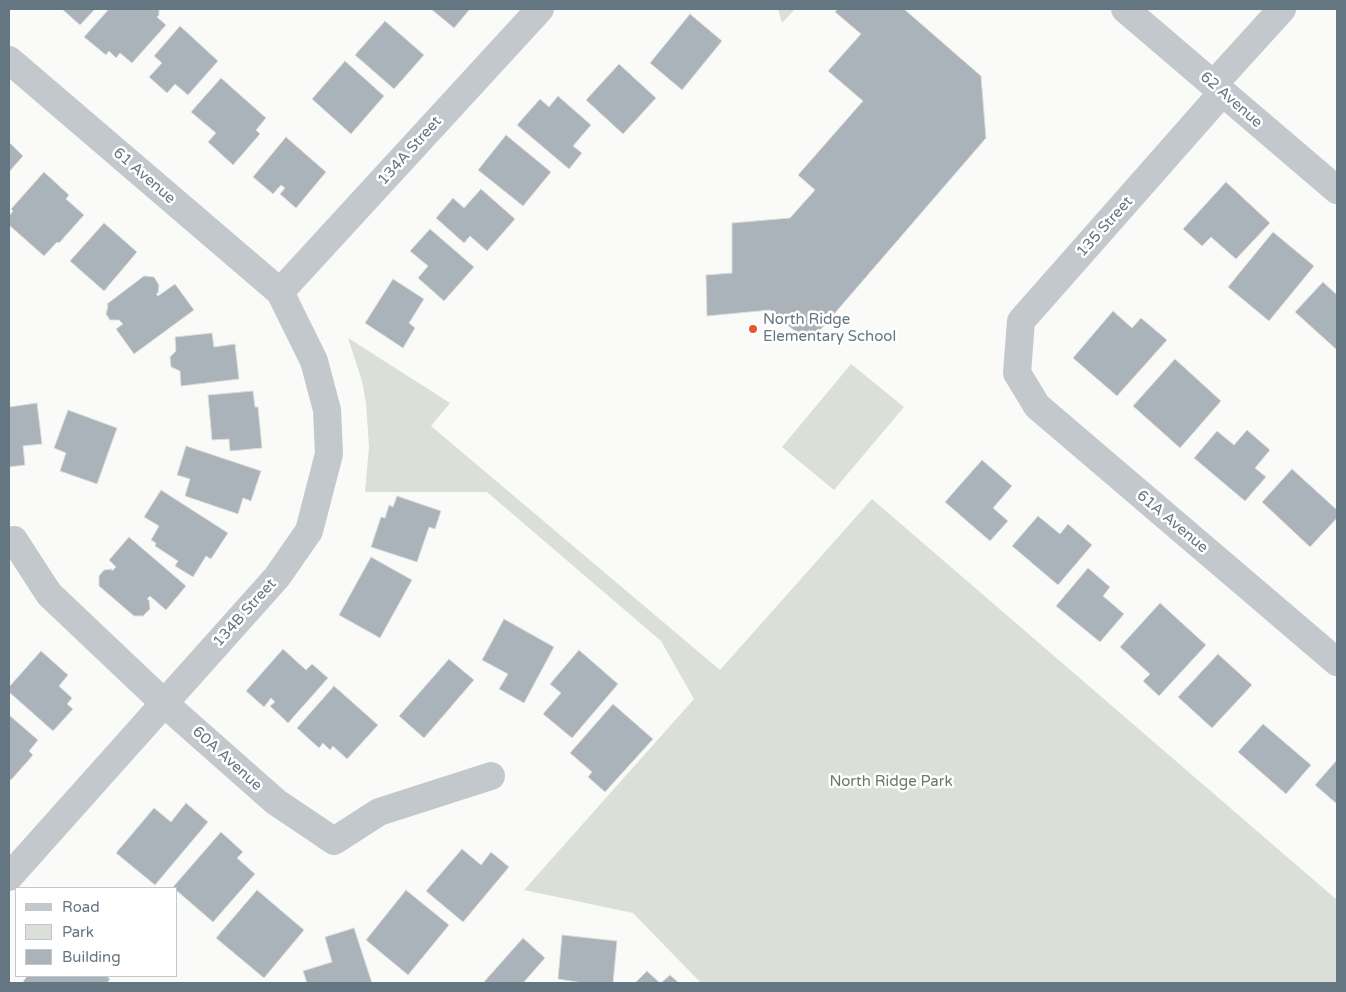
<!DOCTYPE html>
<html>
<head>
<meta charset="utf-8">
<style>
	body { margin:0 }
	#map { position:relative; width:1346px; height:992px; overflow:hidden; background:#fafaf8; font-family:"Varela Round",sans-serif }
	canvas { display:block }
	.frame { position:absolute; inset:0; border:10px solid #657683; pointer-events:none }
	.legend { position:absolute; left:15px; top:887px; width:162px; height:90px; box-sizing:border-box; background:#fff; border:1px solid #c1c8cd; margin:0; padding:6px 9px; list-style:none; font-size:15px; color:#657683 }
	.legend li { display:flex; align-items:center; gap:10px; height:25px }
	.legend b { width:25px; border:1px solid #c1c8cd }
</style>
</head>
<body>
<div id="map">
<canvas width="1346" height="992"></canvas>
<div class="frame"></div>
<ul class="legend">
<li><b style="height:6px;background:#c3c8cc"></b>Road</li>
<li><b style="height:14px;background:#dadfd7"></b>Park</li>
<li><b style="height:14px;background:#aab3b9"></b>Building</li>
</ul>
</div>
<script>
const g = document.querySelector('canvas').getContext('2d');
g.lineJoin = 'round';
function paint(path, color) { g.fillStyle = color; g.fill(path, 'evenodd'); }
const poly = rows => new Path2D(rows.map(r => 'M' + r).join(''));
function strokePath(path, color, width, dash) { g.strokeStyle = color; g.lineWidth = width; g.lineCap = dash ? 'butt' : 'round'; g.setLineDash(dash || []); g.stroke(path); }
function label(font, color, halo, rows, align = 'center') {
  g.font = font + ' "Varela Round",sans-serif'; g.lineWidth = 5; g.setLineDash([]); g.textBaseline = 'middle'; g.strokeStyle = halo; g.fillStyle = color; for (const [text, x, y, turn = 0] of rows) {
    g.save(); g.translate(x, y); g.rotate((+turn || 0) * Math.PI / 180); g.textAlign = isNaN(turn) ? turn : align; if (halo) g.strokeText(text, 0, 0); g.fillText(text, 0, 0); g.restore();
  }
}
paint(poly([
	[778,9,795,9,782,23],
	[348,338,450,403,431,426,720,670,872,499,1337,900,1337,983,701,983,633,913,524,890,694,699,661,641,487,492,365,492,369,447,366,403,362,381],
	[851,364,904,407,834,490,782,447]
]), '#dadfd7');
const building = poly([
	[62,9,95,9,80,25,62,9],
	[109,9,159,9,159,15,157,17,166,25,132,63,120,53,116,58,109,51,106,55,84,37,109,9],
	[431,9,470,9,454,28,431,9],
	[838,9,904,9,981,76,986,138,809,343,770,310,707,316,706,275,732,273,732,223,790,218,815,190,798,175,863,101,828,71,861,34,835,12,838,9],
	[690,14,722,41,682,90,650,63,690,14],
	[385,21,424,55,394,89,355,55,385,21],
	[180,26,218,61,188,95,175,84,167,93,149,77,162,63,154,56,180,26],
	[345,61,384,96,351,134,312,99,345,61],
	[619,64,656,98,623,134,586,100,619,64],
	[221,78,266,118,256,130,260,134,233,165,208,142,216,133,191,112,221,78],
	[558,96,591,125,573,146,582,153,569,169,517,125,540,99,549,107,558,96],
	[506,135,551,172,523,206,478,170,506,135],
	[286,137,326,172,296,208,280,194,285,188,281,185,273,194,253,177,286,137],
	[9,142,23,156,9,172,9,142],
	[44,172,69,195,66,199,84,215,59,243,57,242,44,256,9,225,9,216,13,211,11,209,44,172],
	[1226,182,1270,223,1236,259,1211,237,1202,246,1183,229,1226,182],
	[481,189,515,219,487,251,470,236,464,243,436,218,453,198,464,208,481,189],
	[104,223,137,252,104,291,70,261,104,223],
	[430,229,474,267,444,301,418,278,428,266,410,251,430,229],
	[1273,232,1314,266,1269,321,1228,287,1273,232],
	[144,276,154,277,159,285,158,293,156,294,158,296,175,284,194,310,134,354,116,329,123,324,119,320,110,320,106,314,108,306,107,304,144,276],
	[393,279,424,299,409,323,415,328,403,348,365,323,393,279],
	[1323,282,1337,295,1337,350,1295,312,1323,282],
	[1113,311,1132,328,1141,318,1167,340,1117,396,1073,358,1113,311],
	[212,333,214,347,235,344,239,379,181,386,180,371,171,367,170,357,176,351,175,337,212,333],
	[1175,359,1221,401,1180,448,1133,406,1175,359],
	[253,391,255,407,258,407,262,448,230,451,229,439,212,440,208,395,253,391],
	[37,403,42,444,23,446,25,465,9,467,9,407,37,403],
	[68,410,117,428,97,484,60,471,66,453,54,448,68,410],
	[1247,430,1270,450,1255,468,1266,477,1245,501,1194,458,1217,431,1234,445,1247,430],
	[186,446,261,471,251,501,243,498,238,514,185,496,190,479,177,475,186,446],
	[982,460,1012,486,993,508,1008,521,990,541,945,502,982,460],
	[1292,469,1337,510,1337,518,1310,547,1262,502,1292,469],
	[161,490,228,533,211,559,206,556,193,577,175,566,178,561,155,546,156,543,151,540,159,526,144,517,161,490],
	[397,496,441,511,435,529,429,527,417,562,371,547,381,517,385,518,389,505,393,507,397,496],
	[1038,516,1060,534,1068,524,1092,545,1058,585,1012,546,1038,516],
	[129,537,186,586,166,610,150,596,147,599,149,600,150,609,143,616,134,616,99,586,99,576,104,570,112,569,112,571,116,567,109,560,129,537],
	[371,557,412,580,380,638,339,615,371,557],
	[1088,568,1110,587,1103,596,1124,614,1100,642,1056,606,1088,568],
	[1160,603,1206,645,1159,696,1143,681,1150,674,1120,647,1160,603],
	[504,619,554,647,524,703,499,689,508,674,482,660,504,619],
	[283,649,306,670,312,664,328,678,288,723,270,706,275,702,271,698,264,707,246,691,283,649],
	[579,650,618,684,572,738,543,714,561,693,550,684,579,650],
	[41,651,68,675,59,686,72,698,67,704,73,709,53,731,9,692,9,687,41,651],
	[1218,654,1252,685,1212,728,1178,697,1218,654],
	[449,659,474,680,424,738,399,716,449,659],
	[334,686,378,725,347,759,333,746,330,750,323,743,319,748,297,728,334,686],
	[613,704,653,739,605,792,588,777,592,772,570,753,613,704],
	[9,715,38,740,29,751,33,755,11,780,9,778,9,715],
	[1263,724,1311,765,1286,794,1238,752,1263,724],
	[1337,760,1337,804,1315,785,1337,760],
	[186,803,208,822,155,885,116,853,154,808,171,822,186,803],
	[221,832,243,852,237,858,255,874,213,922,176,890,176,888,173,887,221,832],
	[462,849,481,865,491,852,509,867,463,922,426,891,462,849],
	[257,890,304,930,264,978,216,938,257,890],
	[406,890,449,925,408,975,366,940,406,890],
	[354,928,372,983,307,983,303,971,332,962,325,937,354,928],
	[562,935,617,941,613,983,583,983,558,979,562,935],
	[523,938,545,958,523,983,483,983,523,938],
	[647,971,660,983,635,983,647,971],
	[670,975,679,983,661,983,670,975],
	[27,976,106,976,110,979,107,983,25,983,23,982,27,976]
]);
paint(building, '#aab3b9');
strokePath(building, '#dcdcda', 1);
strokePath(poly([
	[1125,9,1337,190],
	[9,60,280,292,314,361,327,410,329,454,309,531,277,577,9,877],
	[1213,85,1282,9],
	[1222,93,1021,321,1017,373,1037,406,1337,662],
	[280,292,540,9],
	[14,540,49,594,165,704,276,802,334,841,379,812,491,776]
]), '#c3c8cc', 28);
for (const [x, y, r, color] of [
	[753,329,5,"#e4572e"]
]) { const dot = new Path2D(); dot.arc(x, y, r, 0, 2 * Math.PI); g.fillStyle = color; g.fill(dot); strokePath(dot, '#fff', 2); }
label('15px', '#657683', '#fff', [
	["62 Avenue",1231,100,41],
	["134A Street",410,151,-48],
	["61 Avenue",144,176,41],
	["135 Street",1105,227,-48],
	["61A Avenue",1172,522,40],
	["134B Street",245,613,-48],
	["60A Avenue",227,759,42]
]);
label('15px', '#657683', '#fff', [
	["North Ridge",763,320],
	["Elementary School",763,337]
], 'left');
label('15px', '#687a64', '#fff', [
	["North Ridge Park",891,782]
]);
</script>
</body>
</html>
